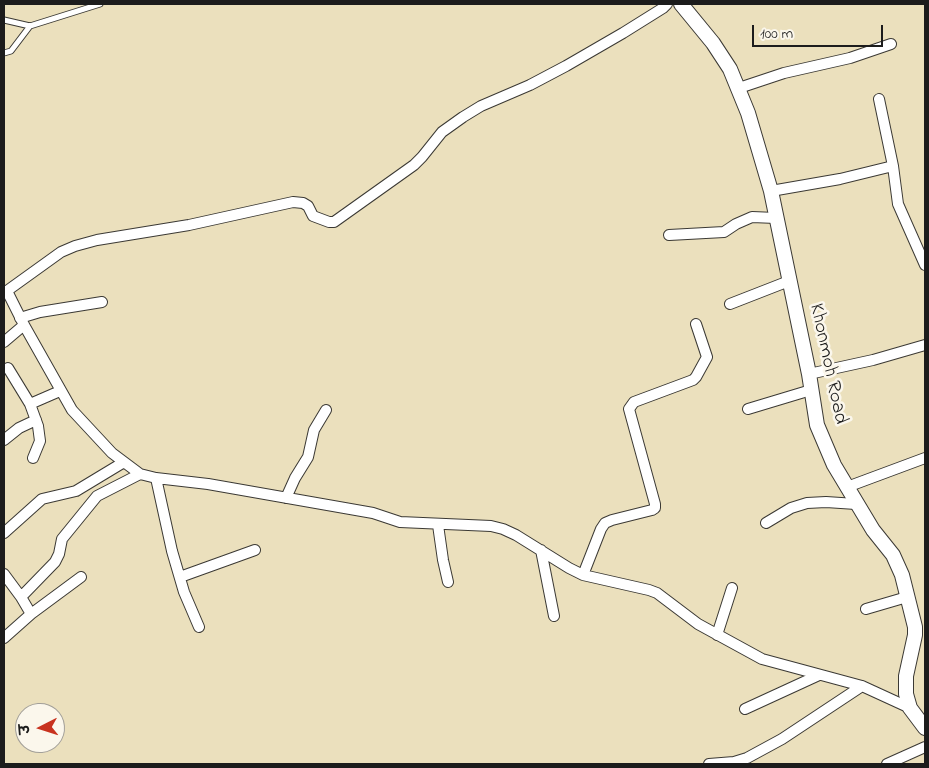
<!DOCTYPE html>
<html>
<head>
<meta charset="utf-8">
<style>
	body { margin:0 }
	#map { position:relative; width:929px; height:768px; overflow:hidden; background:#ebe0bd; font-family:"Indie Flower","Playpen Sans Deva",sans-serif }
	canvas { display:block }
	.frame { position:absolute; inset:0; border:5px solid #1c1c1c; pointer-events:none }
	.north { position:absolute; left:15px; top:703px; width:50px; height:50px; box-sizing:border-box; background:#fbf7ec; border:1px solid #a29f99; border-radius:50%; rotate:265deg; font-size:14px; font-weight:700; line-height:20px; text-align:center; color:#1c1c1c }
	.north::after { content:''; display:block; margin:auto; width:18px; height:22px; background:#c8321e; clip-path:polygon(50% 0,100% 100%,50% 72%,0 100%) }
	.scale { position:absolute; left:752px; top:25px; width:131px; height:22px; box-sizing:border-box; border:2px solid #1c1c1c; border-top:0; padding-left:6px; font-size:15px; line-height:18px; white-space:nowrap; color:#1c1c1c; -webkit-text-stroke:4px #fbf7ec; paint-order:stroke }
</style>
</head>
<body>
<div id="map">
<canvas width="929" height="768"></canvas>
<div class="frame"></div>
<div class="north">उ</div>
<div class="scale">100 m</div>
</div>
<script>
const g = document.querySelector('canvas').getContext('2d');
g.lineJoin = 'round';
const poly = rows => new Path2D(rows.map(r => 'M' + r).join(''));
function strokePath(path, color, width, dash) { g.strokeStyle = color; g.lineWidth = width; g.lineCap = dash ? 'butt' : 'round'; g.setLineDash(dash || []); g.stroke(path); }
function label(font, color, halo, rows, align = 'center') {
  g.font = font + ' "Indie Flower",sans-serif'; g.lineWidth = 5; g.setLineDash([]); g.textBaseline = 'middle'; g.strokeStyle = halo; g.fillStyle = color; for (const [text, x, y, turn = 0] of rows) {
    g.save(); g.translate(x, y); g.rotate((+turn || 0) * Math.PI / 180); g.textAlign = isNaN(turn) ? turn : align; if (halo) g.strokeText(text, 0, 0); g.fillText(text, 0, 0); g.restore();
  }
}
const service = poly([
	[4,20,30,26,100,4],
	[4,53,11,51,30,26]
]);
const minor = poly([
	[739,88,784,73,850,58,891,44],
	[879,99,893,166,898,204,925,265],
	[771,191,840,179,893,166],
	[669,235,724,232,736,224,752,217,776,218],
	[7,291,24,325,72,410,112,453,140,474,156,478,208,484,373,513,400,522,491,526,503,529,516,535,569,568,583,575,649,590,657,593,698,624,762,659,862,686,910,708],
	[4,293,61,252,75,246,97,240,189,225,293,202,303,203,308,206,313,216,329,222,334,222,414,165,422,157,442,132,463,117,481,106,530,85,566,66,623,33,663,8,667,4],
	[730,304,789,281],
	[20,318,40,312,102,302],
	[4,342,24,325],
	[8,368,30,404,38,426,40,441,33,458],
	[809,374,873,360,925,345],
	[30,404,60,391],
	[748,409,811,390],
	[4,440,19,428,36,420],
	[156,478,172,551,184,592,199,627],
	[847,487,925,458],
	[286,498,295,478,308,457,314,430,326,410],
	[766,523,791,508,807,503,826,502,856,504],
	[438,525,443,560,448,582],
	[4,533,42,499,76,491,124,462],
	[541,550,554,616],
	[4,574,21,597,31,614,4,638],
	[583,575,601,529,605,523,612,520,652,510,655,508,655,504,629,409,634,402,693,380,696,377,707,357,696,324],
	[180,577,255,550],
	[21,597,55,562,59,554,62,539,97,496,140,474],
	[866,609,907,597],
	[31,614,81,577],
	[717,635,732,588],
	[745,709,819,675],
	[709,764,734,762,747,758,782,739,862,686],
	[887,764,925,747]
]);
const secondary = poly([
	[681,4,713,43,730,69,748,113,771,191,809,374,817,425,834,465,873,530,893,555,902,575,915,627,915,635,906,676,906,694,910,708,925,728]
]);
strokePath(service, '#3b3934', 7);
strokePath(minor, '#3b3934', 12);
strokePath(secondary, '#3b3934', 16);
strokePath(service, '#fff', 5);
strokePath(minor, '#fff', 10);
strokePath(secondary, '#fff', 14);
label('20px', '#1c1c1c', '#fbf7ec', [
	["Khonmoh Road",827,364,78]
]);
</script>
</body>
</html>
